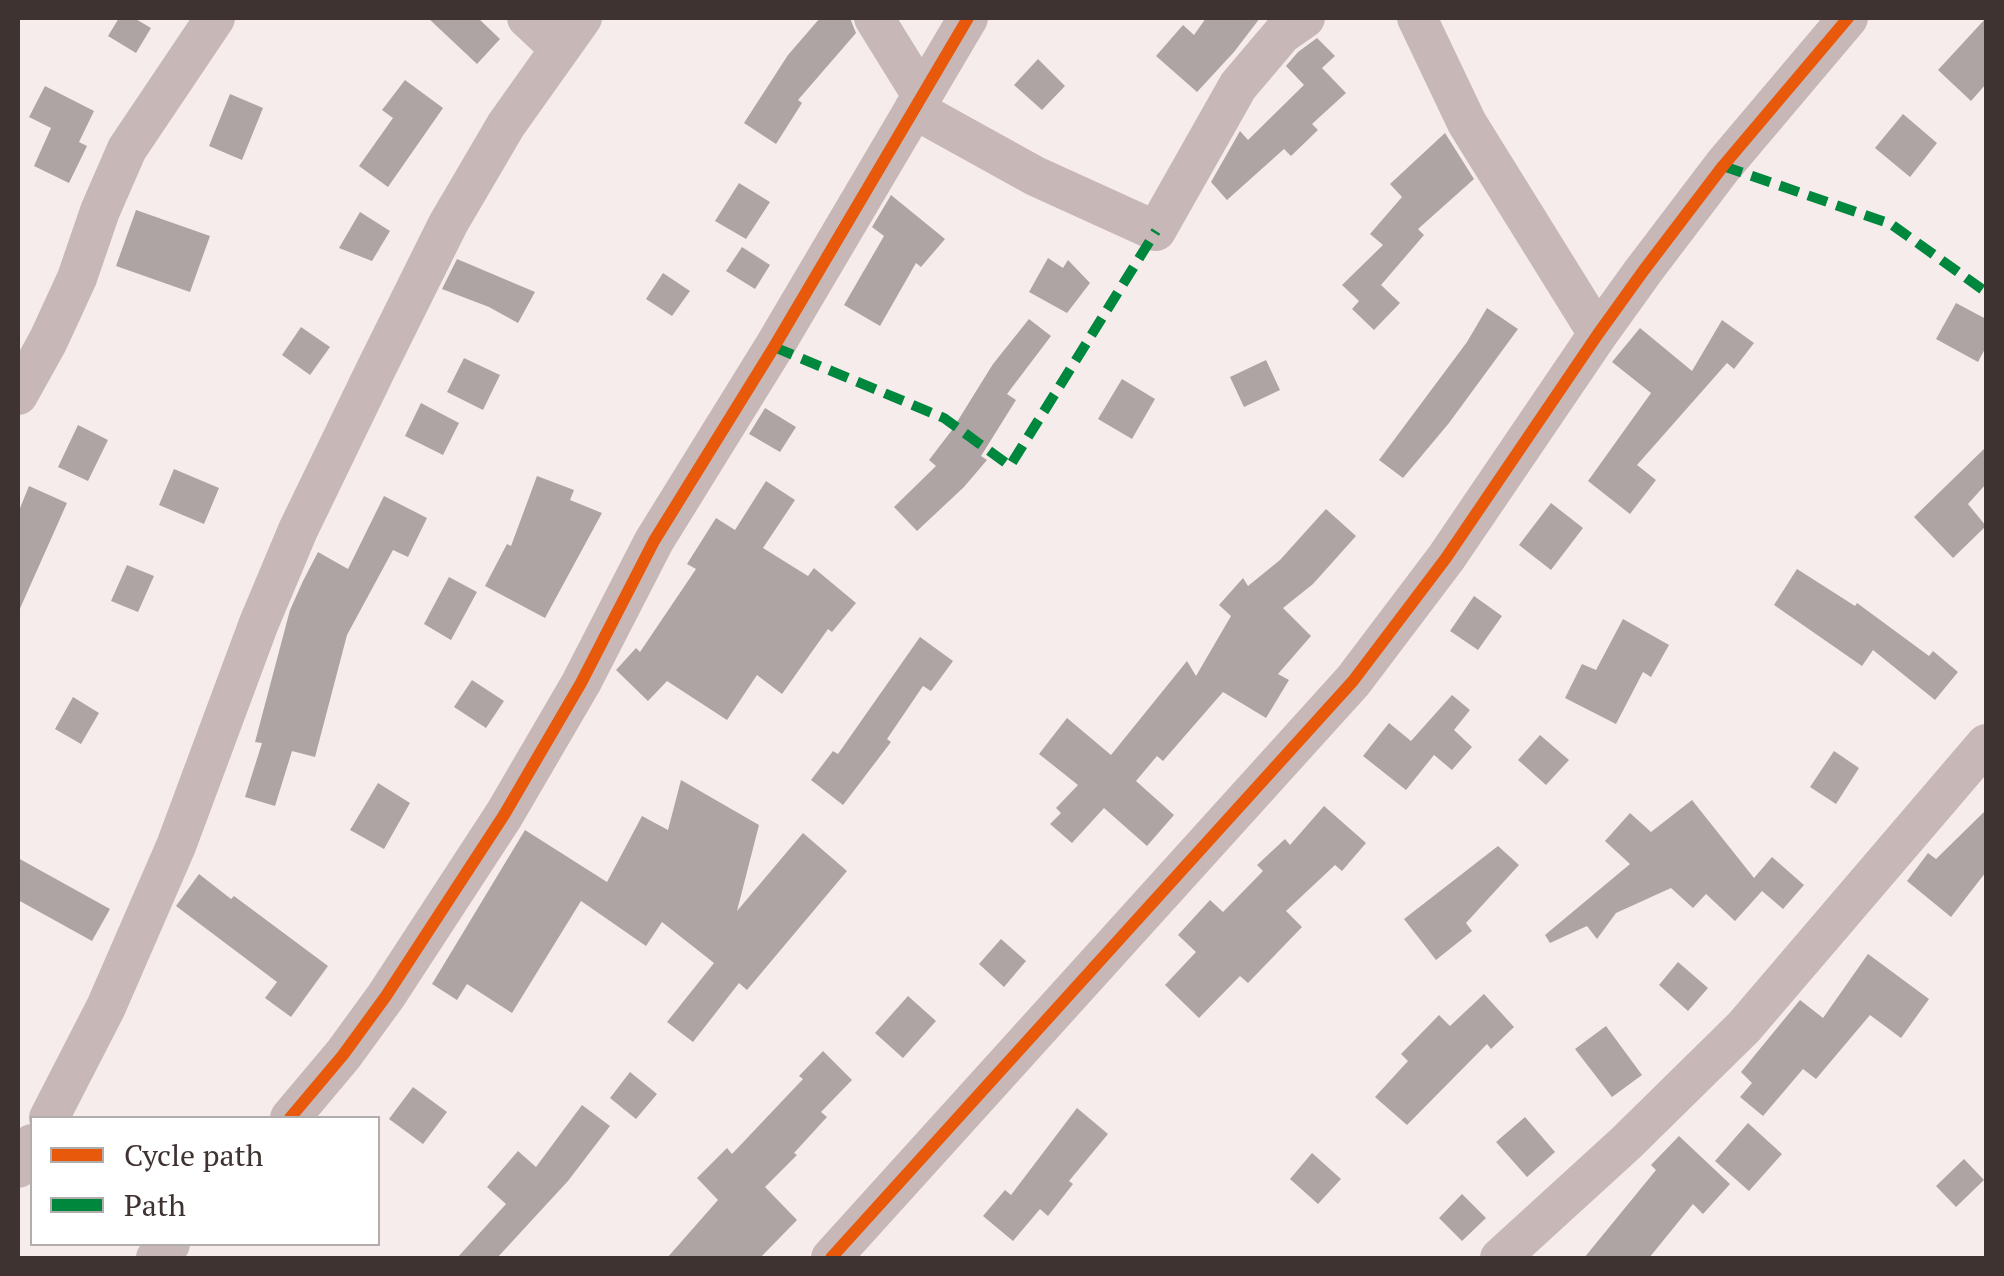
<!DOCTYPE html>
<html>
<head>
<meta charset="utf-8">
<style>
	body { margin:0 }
	#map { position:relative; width:2004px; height:1276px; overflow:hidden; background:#f7ecec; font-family:"PT Serif",serif }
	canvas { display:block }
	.frame { position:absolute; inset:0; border:20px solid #3f3332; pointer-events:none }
	.legend { position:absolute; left:30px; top:1116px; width:350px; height:130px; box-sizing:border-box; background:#fff; border:2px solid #b2adad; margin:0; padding:12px 18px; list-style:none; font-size:30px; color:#3f3332 }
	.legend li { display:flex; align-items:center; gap:20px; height:50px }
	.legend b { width:50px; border:2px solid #b2adad }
</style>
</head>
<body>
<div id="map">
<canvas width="2004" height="1276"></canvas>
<div class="frame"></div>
<ul class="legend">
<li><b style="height:12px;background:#e8590c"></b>Cycle path</li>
<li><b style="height:12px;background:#00873e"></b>Path</li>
</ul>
</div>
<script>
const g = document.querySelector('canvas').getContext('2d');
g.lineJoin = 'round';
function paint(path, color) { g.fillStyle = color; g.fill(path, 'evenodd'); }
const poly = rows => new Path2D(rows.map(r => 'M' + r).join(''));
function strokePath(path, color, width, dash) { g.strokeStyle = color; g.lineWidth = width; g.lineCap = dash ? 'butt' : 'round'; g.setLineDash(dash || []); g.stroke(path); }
paint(poly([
	[119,18,134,18,151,28,136,53,108,36],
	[428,18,478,18,500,39,477,64],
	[820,18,850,18,856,33,798,100,802,103,776,144,744,123,788,55],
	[1206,18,1260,18,1234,52,1197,92,1156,56,1183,25,1194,35],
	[1986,18,1986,84,1971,101,1938,70],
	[1317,38,1335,56,1322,68,1346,93,1312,124,1318,130,1291,156,1284,149,1227,200,1211,182,1240,131,1248,140,1308,81,1304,85,1286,66,1298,52],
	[1038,59,1065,86,1042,110,1014,85],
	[405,80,443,108,388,187,359,166,393,118,382,110],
	[45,86,94,111,79,142,87,146,69,183,34,166,51,128,29,117],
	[230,94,263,108,242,160,209,146],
	[1903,114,1937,143,1910,177,1875,148],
	[1445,133,1474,179,1418,229,1424,235,1381,285,1400,303,1374,330,1352,309,1359,301,1342,285,1383,245,1370,234,1402,197,1390,184],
	[739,183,770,202,746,239,715,221],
	[891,195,945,239,921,267,916,263,880,326,844,305,884,236,872,227],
	[136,210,210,236,190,292,116,266],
	[360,212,390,231,372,261,339,248],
	[742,247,770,265,755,289,726,271],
	[1048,258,1063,268,1068,260,1090,283,1067,313,1029,292],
	[457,259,535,292,518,323,489,307,442,289],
	[663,273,690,291,672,316,646,299],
	[1956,303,1986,319,1986,347,1978,362,1936,339],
	[1487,308,1518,329,1449,423,1403,478,1379,460,1467,342],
	[1029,319,1051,336,1007,394,1016,400,981,456,987,460,964,487,917,531,894,507,936,466,929,460,952,430,993,364],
	[1722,320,1754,343,1734,369,1727,363,1637,465,1656,480,1630,514,1588,481,1651,393,1612,362,1640,328,1692,371],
	[301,327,330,347,310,375,282,355],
	[464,358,500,375,483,410,447,392],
	[1266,360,1280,390,1244,407,1230,377],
	[1122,379,1155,399,1132,439,1098,419],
	[421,403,459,423,443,455,405,436],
	[765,408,796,427,780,452,749,434],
	[78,425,108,440,88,481,58,467],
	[1986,447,1986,484,1968,504,1986,526,1953,558,1914,517],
	[174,469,219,488,204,524,159,505],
	[537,476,574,490,570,500,602,513,545,618,485,586,507,544,511,546],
	[766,481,795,500,763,548,808,576,814,568,856,603,832,632,828,629,782,694,757,675,727,720,667,681,648,701,616,670,636,648,640,652,696,569,687,564,716,518,735,530],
	[29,486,67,503,18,613,18,513],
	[384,496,427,518,408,557,393,550,347,635,315,757,292,751,275,806,245,797,262,743,255,742,290,610,303,581,318,552,348,569],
	[1551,503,1583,528,1551,570,1519,545],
	[1326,509,1356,536,1313,584,1283,608,1311,636,1278,674,1289,680,1266,718,1223,692,1163,761,1157,756,1136,781,1174,815,1147,846,1104,808,1072,843,1050,824,1061,813,1056,808,1078,785,1039,754,1067,718,1111,755,1187,661,1196,676,1231,616,1219,605,1243,578,1248,586,1280,560],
	[127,565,154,576,138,612,111,601],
	[1797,569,1855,606,1857,603,1929,656,1933,651,1958,672,1935,700,1873,650,1862,666,1774,605],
	[449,577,477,592,451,640,424,624],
	[1474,596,1502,616,1478,650,1450,631],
	[1623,619,1669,645,1651,677,1643,672,1616,724,1565,698,1582,664,1596,670],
	[920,637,953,661,931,691,923,686,887,739,891,742,843,805,811,780,833,751,838,754],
	[472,680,504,701,486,728,454,707],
	[1452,695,1470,710,1454,730,1472,747,1452,770,1434,755,1406,790,1363,756,1389,723,1411,741],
	[73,697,99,713,81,744,55,729],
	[1540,735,1569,760,1546,785,1518,760],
	[1834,751,1859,768,1836,804,1810,787],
	[681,780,759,825,737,911,803,833,847,871,747,990,739,983,693,1042,667,1022,714,963,662,922,646,946,581,901,512,1013,467,984,457,1000,432,984,525,830,607,882,642,816,668,830],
	[378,783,410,803,384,849,350,830],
	[1692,800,1754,878,1772,857,1804,885,1783,909,1762,891,1735,921,1706,894,1693,908,1671,888,1616,913,1597,939,1587,926,1550,943,1545,935,1630,864,1605,841,1630,813,1651,832],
	[1324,806,1366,843,1342,871,1335,865,1286,911,1302,927,1248,983,1240,976,1199,1018,1165,985,1196,952,1178,935,1210,900,1223,912,1263,871,1257,865,1285,839,1290,845],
	[1986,810,1986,872,1951,917,1907,881,1928,853,1936,859],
	[1498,846,1519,865,1466,923,1472,931,1436,960,1404,919],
	[18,858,110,909,92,941,18,900],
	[199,874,231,899,234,896,328,966,291,1017,265,998,277,982,176,906],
	[1001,939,1026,961,1004,987,979,964],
	[1868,954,1929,999,1901,1038,1870,1015,1816,1079,1803,1069,1763,1116,1740,1097,1752,1083,1741,1072,1800,1000,1823,1018],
	[1678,962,1708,988,1688,1011,1659,985],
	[1484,994,1514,1027,1491,1049,1487,1044,1407,1125,1375,1097,1408,1061,1401,1054,1439,1015,1450,1026],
	[908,996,936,1021,903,1058,875,1033],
	[1606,1026,1642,1075,1612,1097,1575,1049],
	[823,1051,852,1080,821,1112,827,1117,794,1153,797,1155,765,1187,797,1220,760,1258,667,1258,718,1200,697,1178,727,1148,732,1154,803,1079,799,1076],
	[630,1072,657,1094,636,1119,610,1098],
	[413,1087,447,1112,423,1144,389,1119],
	[582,1105,610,1126,568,1181,497,1258,457,1258,506,1204,487,1187,518,1151,536,1167],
	[1077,1108,1108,1134,1069,1181,1073,1184,1048,1216,1040,1209,1013,1241,983,1216,1005,1190,1011,1195],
	[1525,1117,1555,1152,1527,1177,1496,1142],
	[1748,1123,1782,1154,1749,1191,1715,1161],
	[1679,1136,1730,1184,1703,1214,1693,1204,1649,1258,1584,1258,1656,1170,1651,1165],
	[1312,1153,1341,1179,1318,1204,1290,1179],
	[1964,1159,1984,1180,1956,1207,1936,1186],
	[1462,1194,1486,1218,1462,1241,1439,1218]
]), '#afa4a4');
strokePath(poly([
	[527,18,560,49],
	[874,18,921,94],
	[1417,18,1467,123,1598,334],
	[914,109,1035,176,1156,231,1238,86,1282,34,1305,18],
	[18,395,48,341,77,278,100,211,127,149,215,18],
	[49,1118,106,1007,176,846,259,623,298,530,376,369,448,224,506,125,582,18],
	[290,1118,343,1055,386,996,504,815,581,683,654,541,774,347,968,18],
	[18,1168,32,1144],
	[156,1258,170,1244],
	[831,1258,1353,681,1446,558,1598,334,1644,270,1723,166,1848,18],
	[1500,1258,1626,1143,1744,1027,1986,744]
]), '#c7b7b7', 40);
strokePath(poly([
	[1723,166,1891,224,1986,292],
	[774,347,944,418,1010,466,1156,231]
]), '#00873e', 10, [20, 10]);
strokePath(poly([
	[290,1118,343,1055,386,996,504,815,581,683,654,541,774,347,968,18],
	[831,1258,1353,681,1446,558,1598,334,1644,270,1723,166,1848,18]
]), '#e8590c', 12);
</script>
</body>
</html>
